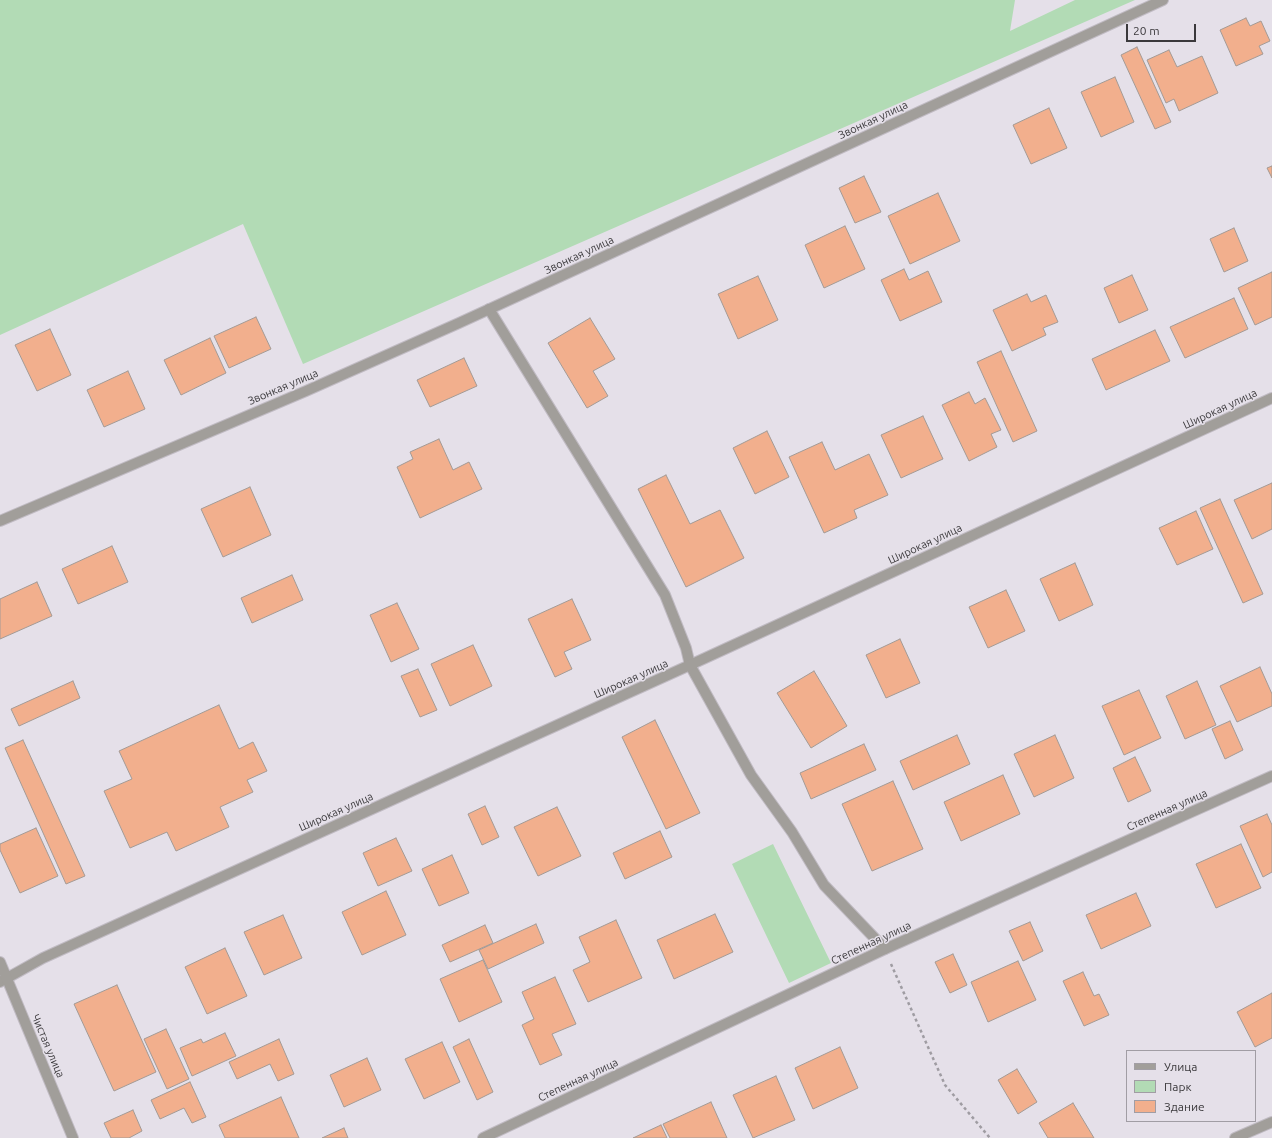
<!DOCTYPE html>
<html>
<head>
<meta charset="utf-8">
<style>
	body { margin:0 }
	#map { position:relative; width:1272px; height:1138px; overflow:hidden; background:#e5e0e9; font-family:Ubuntu,sans-serif }
	canvas { display:block }
	.legend { position:absolute; left:1126px; top:1050px; width:130px; height:72px; box-sizing:border-box; background:#e5e0e9; border:1px solid #a19da4; margin:0; padding:5px 7px; list-style:none; font-size:12px; color:#3b393c }
	.legend li { display:flex; align-items:center; gap:8px; height:20px }
	.legend b { width:20px; border:1px solid #a19da4 }
	.scale { position:absolute; left:1126px; top:24px; width:70px; height:18px; box-sizing:border-box; border:2px solid #3b393c; border-top:0; padding-left:5px; font-size:12px; line-height:14px; white-space:nowrap; color:#3b393c; -webkit-text-stroke:3px #e5e0e9; paint-order:stroke }
</style>
</head>
<body>
<div id="map">
<canvas width="1272" height="1138"></canvas>
<ul class="legend">
<li><b style="height:5px;background:#a19e9a"></b>Улица</li>
<li><b style="height:11px;background:#b2dbb5"></b>Парк</li>
<li><b style="height:11px;background:#f2af8d"></b>Здание</li>
</ul>
<div class="scale">20 m</div>
</div>
<script>
const g = document.querySelector('canvas').getContext('2d');
g.lineJoin = 'round';
function paint(path, color) { g.fillStyle = color; g.fill(path, 'evenodd'); }
const poly = rows => new Path2D(rows.map(r => 'M' + r).join(''));
function strokePath(path, color, width, dash) { g.strokeStyle = color; g.lineWidth = width; g.lineCap = dash ? 'butt' : 'round'; g.setLineDash(dash || []); g.stroke(path); }
function label(font, color, halo, rows, align = 'center') {
  g.font = font + ' Ubuntu,sans-serif'; g.lineWidth = 3; g.setLineDash([]); g.textBaseline = 'middle'; g.strokeStyle = halo; g.fillStyle = color; for (const [text, x, y, turn = 0] of rows) {
    g.save(); g.translate(x, y); g.rotate((+turn || 0) * Math.PI / 180); g.textAlign = isNaN(turn) ? turn : align; if (halo) g.strokeText(text, 0, 0); g.fillText(text, 0, 0); g.restore();
  }
}
paint(poly([
	[0,0,1015,0,1010,31,1075,0,1135,0,303,364,243,224,0,335],
	[773,844,831,963,789,983,732,864]
]), '#b2dbb5');
const building = poly([
	[1246,18,1250,26,1261,21,1270,41,1259,46,1263,54,1236,66,1220,30,1246,18],
	[1137,47,1171,122,1155,129,1121,55,1137,47],
	[1169,50,1177,67,1202,56,1218,93,1179,111,1174,99,1166,103,1147,60,1169,50],
	[1115,77,1134,122,1101,137,1081,92,1115,77],
	[1049,108,1067,148,1031,164,1013,125,1049,108],
	[1272,166,1272,178,1267,168,1272,166],
	[864,176,881,212,855,223,839,188,864,176],
	[938,193,960,241,910,264,888,216,938,193],
	[845,226,865,269,824,288,805,245,845,226],
	[1234,228,1248,261,1224,272,1210,239,1234,228],
	[904,269,909,280,928,271,942,302,900,321,881,280,904,269],
	[1272,272,1272,317,1255,325,1238,288,1272,272],
	[1132,275,1148,310,1119,323,1104,288,1132,275],
	[758,276,778,320,738,339,718,294,758,276],
	[1027,294,1031,302,1046,295,1058,322,1043,328,1046,335,1012,351,993,310,1027,294],
	[1234,298,1248,329,1185,358,1170,327,1234,298],
	[256,317,271,349,229,368,214,336,256,317],
	[590,318,615,359,593,371,608,396,587,408,548,343,590,318],
	[50,329,71,375,37,391,15,345,50,329],
	[1155,330,1170,361,1106,390,1092,359,1155,330],
	[210,338,226,373,181,395,164,360,210,338],
	[1001,351,1037,431,1013,442,977,362,1001,351],
	[464,358,477,386,430,407,417,380,464,358],
	[128,371,145,409,104,427,87,390,128,371],
	[969,392,975,404,985,398,1001,430,991,434,997,447,969,461,942,405,969,392],
	[923,416,943,459,901,478,881,435,923,416],
	[767,431,789,477,755,494,733,448,767,431],
	[439,439,453,470,469,462,482,489,420,518,397,467,413,459,410,452,439,439],
	[822,442,835,470,869,454,888,495,854,510,857,518,824,533,789,457,822,442],
	[666,475,690,524,720,510,744,558,686,587,638,489,666,475],
	[1272,483,1272,529,1252,539,1234,500,1272,483],
	[250,487,271,535,223,557,201,509,250,487],
	[1220,499,1263,594,1243,603,1200,508,1220,499],
	[1196,511,1213,549,1177,565,1159,528,1196,511],
	[112,546,128,582,78,604,62,569,112,546],
	[1075,563,1093,605,1059,621,1040,579,1075,563],
	[292,575,303,600,252,623,241,598,292,575],
	[37,582,52,616,0,639,0,599,37,582],
	[1006,590,1025,631,988,648,969,607,1006,590],
	[572,599,591,640,564,652,572,669,555,677,528,619,572,599],
	[397,603,419,649,391,662,370,615,397,603],
	[900,639,920,683,886,698,866,655,900,639],
	[473,645,492,686,450,706,431,664,473,645],
	[1260,667,1272,694,1272,706,1237,722,1220,686,1260,667],
	[418,669,437,710,420,717,401,676,418,669],
	[814,671,847,726,811,748,777,693,814,671],
	[73,681,80,698,19,726,11,709,73,681],
	[1197,681,1216,725,1185,739,1166,696,1197,681],
	[1139,690,1161,738,1124,755,1102,706,1139,690],
	[219,705,239,749,253,742,267,771,247,780,253,792,220,807,229,827,176,851,167,832,130,848,104,791,132,779,119,751,219,705],
	[655,720,700,813,666,829,622,737,655,720],
	[1230,721,1243,750,1225,759,1212,729,1230,721],
	[957,735,970,764,913,790,900,761,957,735],
	[1055,735,1074,778,1034,797,1014,754,1055,735],
	[23,740,85,876,66,884,5,748,23,740],
	[864,744,876,770,811,799,800,773,864,744],
	[1135,757,1151,791,1128,802,1113,768,1135,757],
	[1003,775,1020,814,961,841,944,802,1003,775],
	[893,781,923,849,872,871,842,804,893,781],
	[485,806,499,837,482,845,468,814,485,806],
	[557,807,581,856,538,876,514,827,557,807],
	[1267,814,1272,825,1272,872,1263,877,1240,826,1267,814],
	[36,828,58,876,20,893,0,850,0,844,36,828],
	[660,831,672,857,625,879,613,853,660,831],
	[396,838,412,871,378,886,363,853,396,838],
	[1241,844,1261,888,1216,908,1196,864,1241,844],
	[452,855,469,893,439,906,422,869,452,855],
	[386,891,406,935,362,955,342,912,386,891],
	[1136,893,1151,926,1101,949,1086,915,1136,893],
	[715,914,733,952,674,979,657,940,715,914],
	[283,915,302,958,264,975,244,932,283,915],
	[616,920,642,978,588,1002,573,970,590,962,579,937,616,920],
	[1030,922,1043,951,1023,961,1009,931,1030,922],
	[536,924,544,943,488,969,479,950,536,924],
	[485,925,493,943,450,962,442,945,485,925],
	[225,948,247,996,207,1014,185,967,225,948],
	[953,954,967,985,950,993,935,962,953,954],
	[483,960,502,1002,459,1022,440,979,483,960],
	[1018,961,1036,1000,988,1022,971,982,1018,961],
	[1083,972,1094,996,1099,994,1109,1015,1084,1026,1063,981,1083,972],
	[555,977,576,1024,552,1034,562,1055,540,1065,522,1025,534,1019,522,992,555,977],
	[117,985,156,1072,114,1091,74,1004,117,985],
	[1272,993,1272,1038,1255,1047,1237,1012,1272,993],
	[166,1029,189,1079,167,1089,144,1039,166,1029],
	[225,1033,236,1056,192,1076,180,1048,201,1039,203,1043,225,1033],
	[279,1039,294,1074,278,1081,270,1064,237,1079,229,1062,279,1039],
	[469,1039,493,1092,477,1100,453,1047,469,1039],
	[442,1042,460,1082,424,1099,405,1059,442,1042],
	[840,1047,858,1088,813,1109,795,1068,840,1047],
	[367,1058,381,1090,344,1107,330,1075,367,1058],
	[1017,1069,1037,1102,1018,1114,998,1080,1017,1069],
	[776,1076,795,1120,753,1138,733,1095,776,1076],
	[190,1082,206,1117,192,1123,184,1108,160,1119,151,1100,190,1082],
	[281,1097,299,1138,225,1138,219,1125,281,1097],
	[711,1102,727,1138,670,1138,663,1124,711,1102],
	[1073,1103,1094,1138,1048,1138,1039,1123,1073,1103],
	[133,1110,142,1131,129,1138,111,1138,104,1123,133,1110],
	[661,1125,667,1138,633,1138,661,1125],
	[344,1128,348,1138,322,1138,344,1128]
]);
paint(building, '#f2af8d');
strokePath(building, '#a39a95', 1);
const service = poly([
	[489,309,665,595,686,648,690,665,751,775,792,832,824,885,885,949]
]);
const minor = poly([
	[0,521,306,391,459,323,1163,0],
	[0,982,43,958,690,665,1272,398],
	[483,1138,885,949,1272,776],
	[1235,1138,1272,1122]
]);
const tertiary = poly([
	[0,962,73,1138]
]);
strokePath(service, '#c0bbc3', 12);
strokePath(minor, '#c0bbc3', 12);
strokePath(tertiary, '#c0bbc3', 12);
strokePath(poly([
	[891,964,945,1085,990,1138]
]), '#9f9ca2', 2.5, [3, 3]);
strokePath(service, '#a19e9a', 10);
strokePath(minor, '#a19e9a', 10);
strokePath(tertiary, '#a19e9a', 10);
label('11px', '#3b393c', '#e5e0e9', [
	["Звонкая улица",873,120,-25],
	["Звонкая улица",579,255,-25],
	["Звонкая улица",283,387,-23],
	["Широкая улица",1220,409,-25],
	["Широкая улица",925,544,-25],
	["Широкая улица",631,679,-24],
	["Степенная улица",1167,810,-24],
	["Широкая улица",336,812,-24],
	["Степенная улица",871,943,-25],
	["Чистая улица",48,1046,67],
	["Степенная улица",578,1080,-25]
]);
</script>
</body>
</html>
